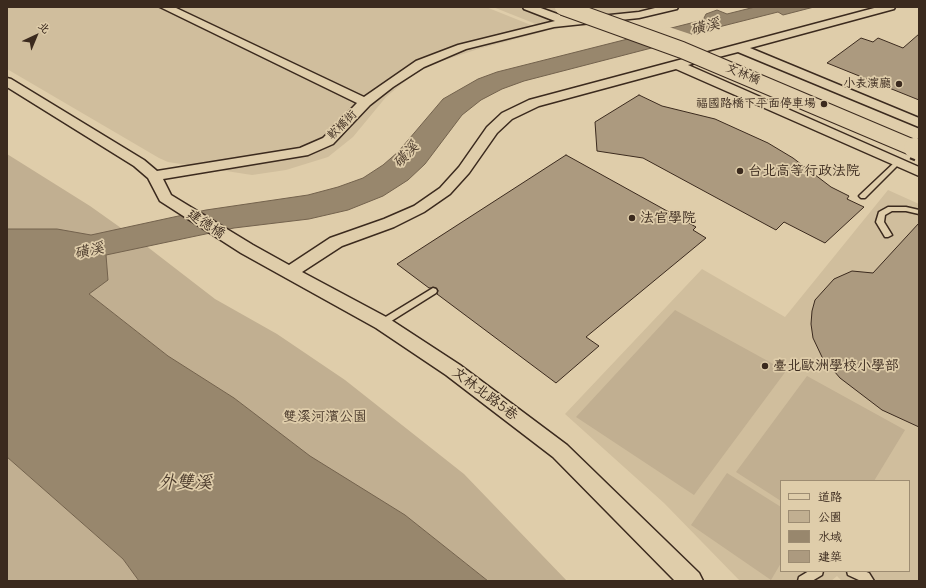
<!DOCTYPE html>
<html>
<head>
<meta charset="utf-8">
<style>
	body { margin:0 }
	#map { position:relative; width:926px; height:588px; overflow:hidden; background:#dfcdaa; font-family:Delius,"LXGW WenKai TC",sans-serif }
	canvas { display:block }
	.frame { position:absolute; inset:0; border:8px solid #3b2a1e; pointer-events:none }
	.legend { position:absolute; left:780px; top:480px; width:130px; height:92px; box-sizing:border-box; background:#dfcdaa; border:1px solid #9d8c72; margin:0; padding:5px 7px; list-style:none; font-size:12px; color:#3b2a1e }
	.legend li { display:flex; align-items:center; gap:8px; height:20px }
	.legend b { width:20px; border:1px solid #9d8c72 }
	.north { position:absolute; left:16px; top:16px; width:40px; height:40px; -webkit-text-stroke:3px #dfcdaa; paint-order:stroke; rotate:44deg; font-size:11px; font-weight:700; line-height:16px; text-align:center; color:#3b2a1e }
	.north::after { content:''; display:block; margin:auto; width:14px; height:18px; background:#3b2a1e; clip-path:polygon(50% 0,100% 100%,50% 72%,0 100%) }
</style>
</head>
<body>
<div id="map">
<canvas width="926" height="588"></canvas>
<div class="frame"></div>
<ul class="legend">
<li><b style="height:5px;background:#dfcdaa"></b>道路</li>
<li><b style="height:11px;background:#c1af91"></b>公園</li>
<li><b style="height:11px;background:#98876d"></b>水域</li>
<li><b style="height:11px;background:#ac9a7f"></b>建築</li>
</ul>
<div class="north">北</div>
</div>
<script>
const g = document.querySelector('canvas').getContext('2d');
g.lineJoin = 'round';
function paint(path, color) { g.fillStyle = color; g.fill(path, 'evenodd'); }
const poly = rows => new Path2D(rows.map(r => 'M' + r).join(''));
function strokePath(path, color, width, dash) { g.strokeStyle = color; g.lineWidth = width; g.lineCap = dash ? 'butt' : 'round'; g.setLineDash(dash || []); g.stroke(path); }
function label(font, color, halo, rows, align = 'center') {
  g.font = font + ' Delius,"LXGW WenKai TC",sans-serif'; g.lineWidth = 3.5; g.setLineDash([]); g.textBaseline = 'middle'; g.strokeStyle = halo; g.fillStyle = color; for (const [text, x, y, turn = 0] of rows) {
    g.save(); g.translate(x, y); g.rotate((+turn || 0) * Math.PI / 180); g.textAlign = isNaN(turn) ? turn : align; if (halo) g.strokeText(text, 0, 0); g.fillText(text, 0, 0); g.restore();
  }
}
paint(poly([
	[7,7,486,7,546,31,478,49,433,64,415,73,386,97,353,137,328,157,286,170,252,175,168,162,159,158,7,69],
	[493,7,657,7,551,30],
	[888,190,919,204,919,581,842,581,837,576,831,581,740,581,664,503,565,414,702,269,785,317],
	[781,481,909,481,909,571,781,571]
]), '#d0be9d');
paint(poly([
	[7,154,90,206,145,245,215,299,277,334,345,380,464,474,567,581,488,581,405,515,310,457,234,398,168,356,89,294,57,229,7,229],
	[675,310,786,371,694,495,576,417],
	[807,376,905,430,874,481,781,481,781,501,736,472],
	[7,457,123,559,139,581,7,581],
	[727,473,781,507,781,563,771,580,691,525]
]), '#c1af91');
const water = poly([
	[755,7,814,7,783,15,778,12,691,34,694,37,524,81,502,89,481,100,462,115,425,164,408,180,383,196,348,210,309,219,234,228,106,255,108,280,89,294,168,356,234,398,310,456,405,515,488,581,139,581,123,559,7,457,7,229,57,229,91,235,206,210,308,195,338,187,363,178,383,165,398,152,443,99,478,79,497,72,703,20,706,14,717,10,727,14,755,7]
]);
paint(water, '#98876d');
strokePath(water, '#73624d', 1);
paint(poly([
	[669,27,696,36,696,38,657,49,625,38]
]), '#dfcdaa');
const building = poly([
	[919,34,919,100,827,63,861,38,873,42,878,38,903,48,919,34],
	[639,95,662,106,715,119,768,143,793,158,831,187,849,196,847,199,864,207,825,243,784,222,776,230,643,158,597,151,595,122,639,95],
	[566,155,696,227,693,230,706,238,586,337,599,346,556,383,437,294,438,290,436,288,429,288,397,264,566,155],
	[919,223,919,427,882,410,840,378,822,357,813,338,811,324,812,311,815,300,834,279,852,271,873,273,919,223]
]);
paint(building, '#ac9a7f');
strokePath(building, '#3b2a1e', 1);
const lane = poly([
	[898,160,900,161,900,163,865,198,861,198,859,196,861,194,896,161,898,160],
	[888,207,906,207,919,210,919,214,906,211,892,211,885,215,884,222,892,235,888,237,885,237,876,222,879,212,888,207],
	[433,288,436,289,437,291,436,293,385,325,379,325,378,323,379,321,433,288],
	[809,571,823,571,822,575,812,581,798,581,799,577,809,571],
	[847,571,864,571,869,573,874,581,861,581,848,575,847,571]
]);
const street = poly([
	[160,7,174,7,364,97,416,61,458,45,555,21,524,9,523,7,538,7,571,19,639,12,659,7,678,7,677,9,639,18,554,27,466,49,424,67,393,87,370,105,333,144,308,155,163,179,171,195,253,245,289,265,330,238,384,219,414,206,440,188,459,167,487,127,502,113,529,100,878,7,895,7,894,9,750,48,919,118,919,127,738,52,688,65,919,167,919,176,676,69,539,106,512,119,497,133,469,173,450,194,424,212,394,227,342,246,302,272,388,318,460,365,567,445,699,573,703,581,675,581,553,457,446,375,376,328,241,253,160,201,148,178,134,166,7,87,7,78,11,79,144,160,157,171,300,148,323,138,357,103,160,7]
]);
strokePath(lane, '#3b2a1e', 3);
strokePath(street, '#3b2a1e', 3);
paint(lane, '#dfcdaa');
paint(street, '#dfcdaa');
const secondaryBridgeFar1 = poly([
	[563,7,682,50,916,149]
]);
const secondaryBridge = poly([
	[914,148,919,150]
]);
strokePath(secondaryBridgeFar1, '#3b2a1e', 18, []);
strokePath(secondaryBridge, '#3b2a1e', 24, []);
strokePath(secondaryBridgeFar1, '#dfcdaa', 16);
strokePath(secondaryBridge, '#dfcdaa', 20);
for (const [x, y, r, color] of [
	[899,84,4,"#3b2a1e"],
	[824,104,4,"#3b2a1e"],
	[740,171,4,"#3b2a1e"],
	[632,218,4,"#3b2a1e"],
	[765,366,4,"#3b2a1e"]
]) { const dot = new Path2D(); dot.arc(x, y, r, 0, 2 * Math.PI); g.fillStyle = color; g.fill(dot); strokePath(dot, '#dfcdaa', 1.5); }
label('12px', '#3b2a1e', '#dfcdaa', [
	["文林橋",743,74,22],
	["軟橋街",342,125,-45]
]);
label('12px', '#3b2a1e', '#dfcdaa', [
	["小表演廳",891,84],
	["福國路橋下平面停車場",816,104]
], 'right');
label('14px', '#3b2a1e', '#dfcdaa', [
	["台北高等行政法院",748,171],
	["法官學院",640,218],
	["臺北歐洲學校小學部",773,366]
], 'left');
label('14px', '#3b2a1e', '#dfcdaa', [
	["建德橋",206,224,32],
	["文林北路5巷",485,394,37]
]);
label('14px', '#4f3e2f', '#dfcdaa', [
	["雙溪河濱公園",325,417]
]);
label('italic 15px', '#4e3d2e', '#dfcdaa', [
	["磺溪",705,27,-14],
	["磺溪",406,155,-46],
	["磺溪",89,251,-13]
]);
label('italic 18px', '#4e3d2e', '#dfcdaa', [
	["外雙溪",185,483]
]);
</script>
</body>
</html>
